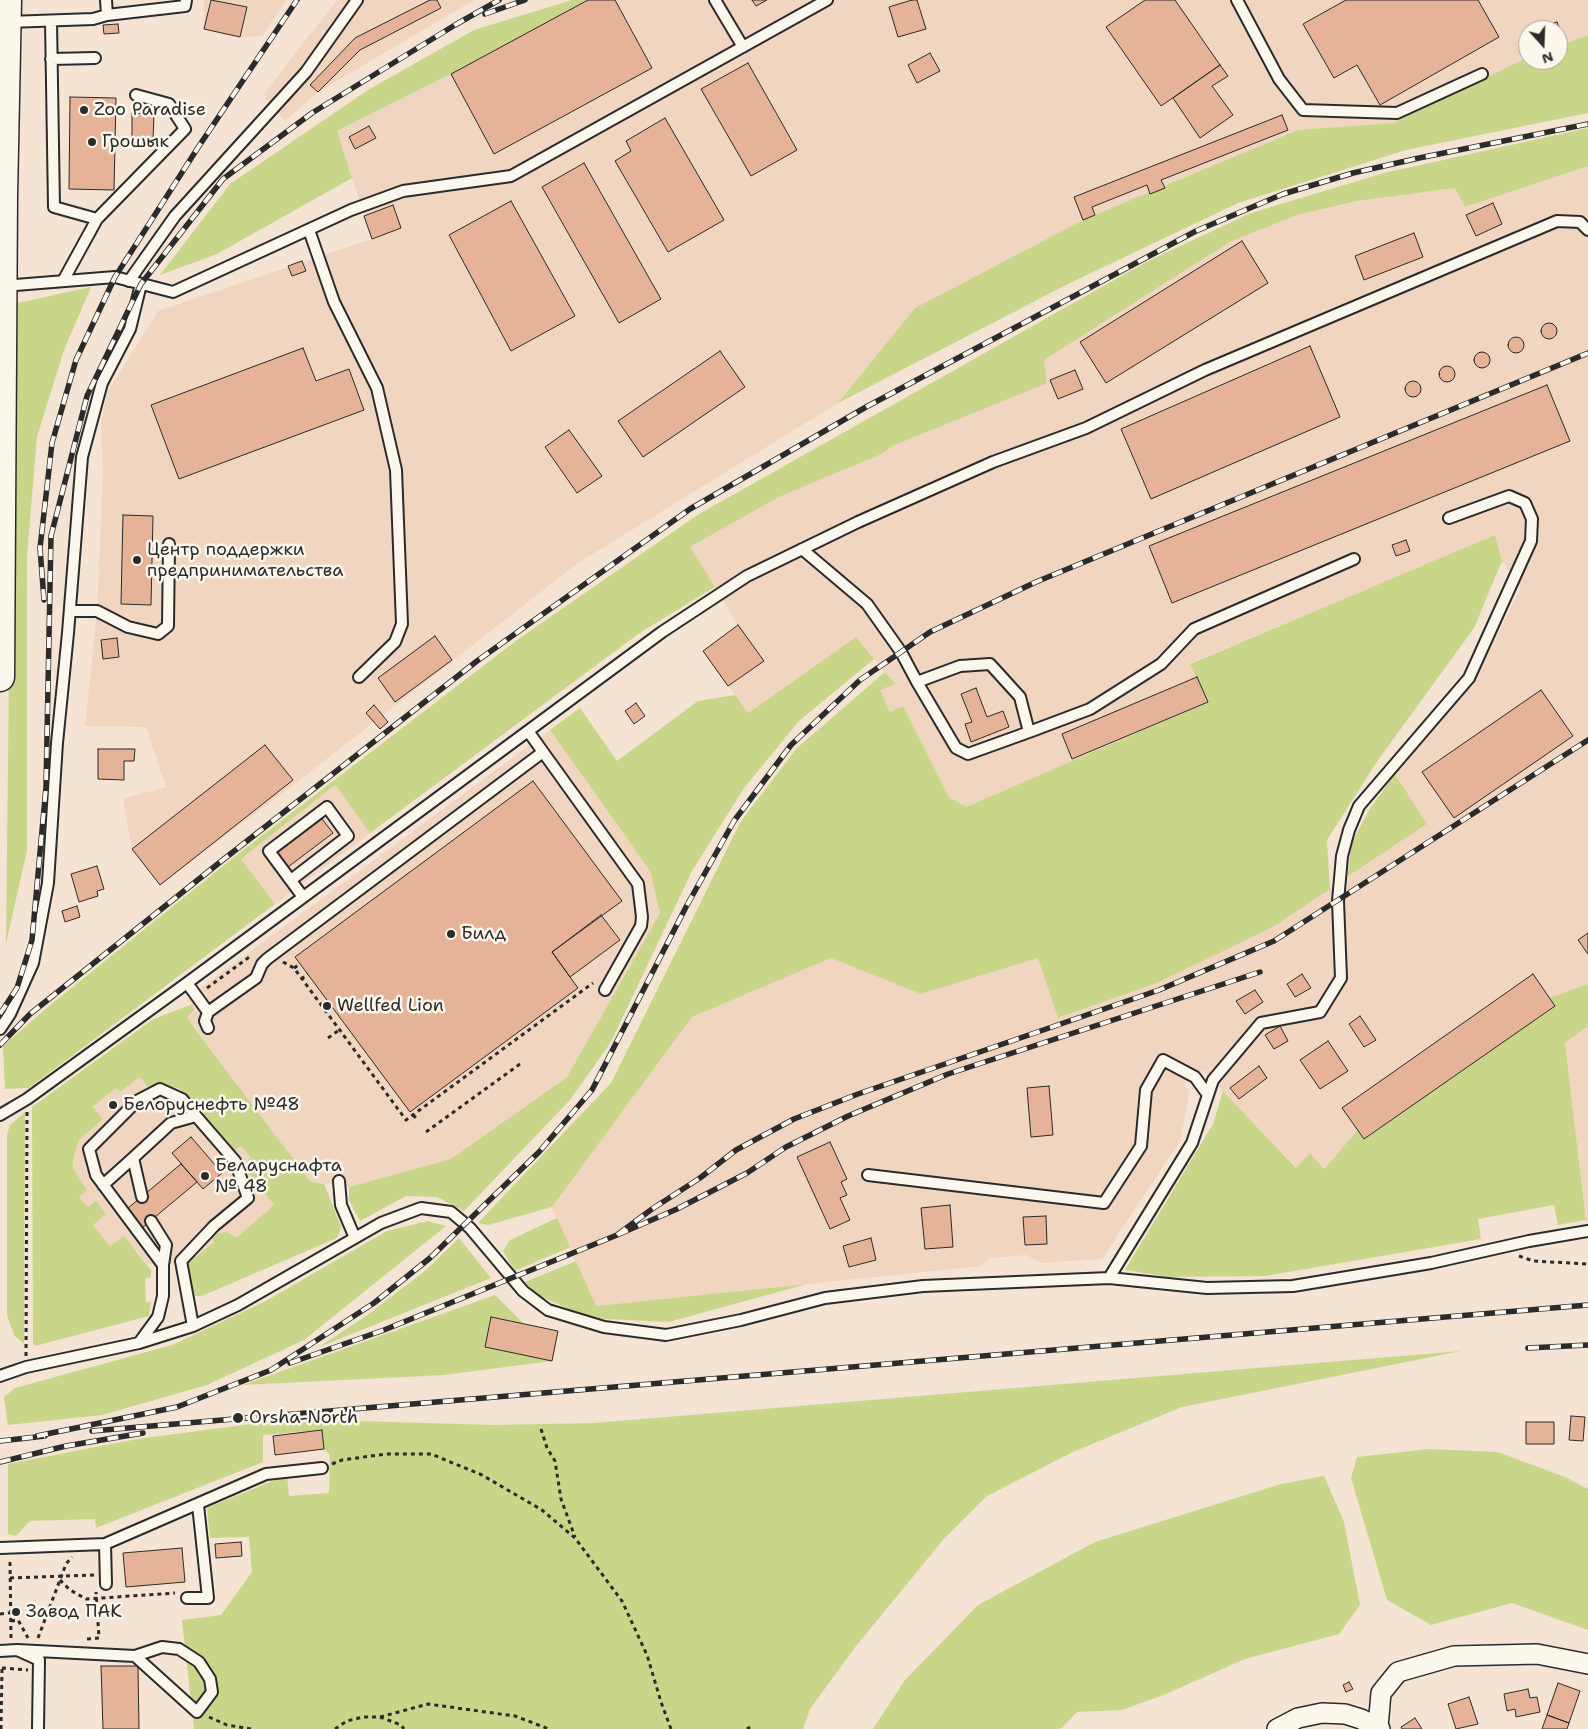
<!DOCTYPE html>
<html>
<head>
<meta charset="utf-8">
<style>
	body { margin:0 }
	#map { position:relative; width:1588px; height:1729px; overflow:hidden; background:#f5e3d3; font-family:"Shantell Sans",sans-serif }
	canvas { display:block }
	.north { position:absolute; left:1518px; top:20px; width:50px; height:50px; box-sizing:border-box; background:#fbf7ec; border:1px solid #a8a59f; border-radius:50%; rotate:160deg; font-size:14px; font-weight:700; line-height:20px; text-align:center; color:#2b2b2b }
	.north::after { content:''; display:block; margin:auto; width:18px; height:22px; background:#2b2b2b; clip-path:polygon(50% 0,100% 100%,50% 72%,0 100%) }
</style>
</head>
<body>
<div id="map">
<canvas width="1588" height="1729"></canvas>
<div class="north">N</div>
</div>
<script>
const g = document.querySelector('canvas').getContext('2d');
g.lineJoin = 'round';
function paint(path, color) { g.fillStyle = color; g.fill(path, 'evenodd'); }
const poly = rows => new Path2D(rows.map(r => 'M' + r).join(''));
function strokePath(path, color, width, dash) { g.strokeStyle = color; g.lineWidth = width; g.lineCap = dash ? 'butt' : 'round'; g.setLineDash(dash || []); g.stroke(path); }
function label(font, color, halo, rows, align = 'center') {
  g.font = font + ' "Shantell Sans",sans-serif'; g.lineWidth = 5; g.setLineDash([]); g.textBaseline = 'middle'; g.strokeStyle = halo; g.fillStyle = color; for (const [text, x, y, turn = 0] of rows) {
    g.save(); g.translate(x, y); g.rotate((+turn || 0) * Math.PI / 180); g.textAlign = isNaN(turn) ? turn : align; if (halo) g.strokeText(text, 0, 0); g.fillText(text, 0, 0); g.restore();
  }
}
paint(poly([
	[204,0,286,0,262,36,240,37,204,29],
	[337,0,474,0,318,92,285,121,263,95],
	[588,0,1588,0,1588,35,1558,47,1558,30,1528,30,1528,58,1393,123,1298,130,1083,220,915,308,838,403,578,563,301,779,160,885,132,849,123,799,166,787,146,727,85,726,97,611,103,474,101,425,107,393,158,311,372,239,337,131,451,74],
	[1588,166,1588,984,1550,998,1364,1139,1358,1131,1323,1169,1297,1168,1203,1070,1182,1085,1190,1090,1180,1141,1102,1259,1040,1263,1027,1255,989,1258,981,1266,595,1306,552,1207,692,1017,832,957,921,994,1038,958,1059,1018,1157,983,1273,927,1427,824,1395,774,1472,684,1521,588,1502,561,1495,536,1190,663,1208,702,966,807,949,797,903,707,891,713,880,690,894,684,856,637,748,713,703,651,738,625,690,547,779,497,884,453,890,447,1044,360,1230,242,1297,215,1357,201,1455,188,1465,207],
	[550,730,650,871,660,913,567,1077,451,1159,349,1187,310,1181,187,1017,192,1004,186,999],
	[335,785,370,833,275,904,241,859],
	[1588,1026,1588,1235,1565,1043],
	[140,1077,179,1088,231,1152,241,1145,251,1158,243,1166,274,1205,236,1239,214,1241,196,1257,184,1264,147,1264,124,1236,110,1246,93,1225,105,1214,88,1207,79,1197,87,1190,73,1168,74,1156,79,1140,103,1119,93,1108,116,1088,120,1092]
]), '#f0d5c1');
paint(poly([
	[572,0,588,0,451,74,337,131,352,178,217,254,160,275,230,184,368,90,474,30],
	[1588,35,1588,113,1406,150,1238,203,1068,284,838,403,915,308,1083,220,1298,130,1393,123,1516,63,1528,58,1528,60,1558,60,1558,47],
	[1588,128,1588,166,1465,207,1455,188,1357,201,1297,215,1230,242,1044,360,1047,383,890,447,884,453,779,497,690,547,715,587,641,632,370,833,335,785,241,859,275,904,29,1088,5,1089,3,1046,49,1006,238,854,517,640,699,514,1148,261,1251,213,1384,173],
	[91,287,64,350,37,437,27,555,27,850,6,944,13,304],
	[1495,535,1502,561,1474,628,1376,763,1327,840,1330,889,1273,927,1157,983,1058,1018,1038,958,921,994,831,958,692,1017,552,1207,488,1225,478,1223,611,1083,741,821,797,748,885,672,895,684,880,690,890,712,903,706,949,797,966,807,1208,702,1190,664],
	[856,637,874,659,799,721,744,788,692,871,611,1042,570,1100,464,1211,437,1197,406,1196,360,1221,349,1200,349,1187,451,1159,567,1077,660,913,650,871,550,730,580,708,617,761,698,701,735,695,748,713],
	[1395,774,1427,824,1347,877,1352,842,1371,807],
	[1588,984,1588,1026,1565,1043,1586,1220,1558,1225,1554,1205,1478,1219,1481,1239,1265,1276,1169,1277,1125,1270,1213,1124,1223,1091,1296,1168,1310,1153,1324,1169,1358,1130,1364,1139,1549,998],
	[192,1004,194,1010,187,1017,196,1030,310,1181,324,1184,341,1226,340,1231,337,1238,202,1296,195,1296,188,1287,184,1264,191,1255,196,1257,214,1242,211,1238,215,1234,227,1232,236,1238,274,1205,243,1166,251,1158,241,1146,232,1152,179,1088,161,1085,148,1087,140,1077,120,1092,116,1088,93,1107,103,1119,79,1140,74,1156,73,1168,87,1190,79,1197,88,1207,96,1201,106,1214,93,1225,110,1246,124,1236,151,1270,151,1277,145,1279,146,1302,151,1302,149,1316,35,1346,33,1343,32,1107,152,1020],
	[25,1112,24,1344,14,1335,7,1315,7,1135,10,1125],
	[557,1218,570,1247,515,1271,503,1251,510,1240],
	[428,1221,446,1226,304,1340,207,1385,102,1415,8,1425,4,1397,15,1388,172,1345,264,1302,387,1231],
	[459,1238,491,1278,319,1347,366,1316,425,1271],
	[576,1261,596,1306,807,1284,669,1322,588,1318,536,1294,525,1282],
	[495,1295,524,1324,491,1317,485,1347,552,1361,444,1375,243,1385],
	[1461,1351,1182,1407,1073,1452,987,1496,943,1540,856,1646,810,1709,803,1729,194,1729,182,1620,221,1615,252,1572,249,1537,210,1538,207,1508,287,1475,289,1496,329,1493,330,1455,324,1449,322,1430,263,1435,263,1462,96,1528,95,1519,30,1521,16,1536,8,1534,8,1464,137,1439,289,1419,494,1425,594,1423],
	[1429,1449,1498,1452,1565,1477,1588,1489,1588,1630,1512,1603,1431,1625,1387,1600,1351,1478,1357,1457],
	[1324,1476,1344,1522,1360,1605,1339,1634,1245,1659,1166,1694,1122,1710,1077,1712,1062,1728,1057,1729,873,1729,905,1680,978,1605,1095,1542,1281,1484]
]), '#c9d68a');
const building = poly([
	[211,0,247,7,240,37,204,29,211,0],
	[430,0,437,0,441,8,360,50,318,92,310,85,355,38,430,0],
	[588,0,615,0,652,68,494,154,451,74,588,0],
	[752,0,767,0,756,6,752,0],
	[912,0,917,0,926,29,898,37,889,7,912,0],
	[1145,0,1175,0,1220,65,1161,106,1106,27,1145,0],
	[1346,0,1478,0,1499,37,1380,105,1357,65,1334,78,1303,24,1346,0],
	[1557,22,1562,35,1558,37,1558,30,1545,30,1543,27,1557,22],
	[118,24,119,33,104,34,103,25,118,24],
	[930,53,940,71,917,83,908,65,930,53],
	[748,63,797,150,751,176,701,89,748,63],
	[1220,65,1228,76,1212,86,1233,115,1200,138,1173,98,1220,65],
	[70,97,116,98,114,190,69,189,70,97],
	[132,113,154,114,153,140,132,139,132,113],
	[1282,115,1288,130,1161,180,1165,188,1150,194,1147,185,1092,207,1095,215,1083,220,1074,197,1282,115],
	[665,118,724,220,668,252,615,161,631,151,626,141,665,118],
	[369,126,376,138,355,149,349,137,369,126],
	[584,163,661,299,619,323,542,187,584,163],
	[511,201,575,316,511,351,449,235,511,201],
	[1493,203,1502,224,1476,236,1466,215,1493,203],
	[393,205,401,228,372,239,364,216,393,205],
	[1414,233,1423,257,1364,280,1355,256,1414,233],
	[1242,241,1268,283,1106,383,1080,342,1242,241],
	[302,261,306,271,292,276,288,266,302,261],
	'1541 331a8 8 0 1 1 16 0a8 8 0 1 1-16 0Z',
	'1508 345a8 8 0 1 1 16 0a8 8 0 1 1-16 0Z',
	[1310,346,1340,417,1151,499,1121,429,1310,346],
	[303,348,316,381,349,369,364,410,179,479,151,405,303,348],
	[720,351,745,387,643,457,618,421,720,351],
	'1474 360a8 8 0 1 1 16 0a8 8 0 1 1-16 0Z',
	'1439 374a8 8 0 1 1 16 0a8 8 0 1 1-16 0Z',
	[1075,370,1083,389,1058,399,1050,380,1075,370],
	'1405 389a8 8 0 1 1 16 0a8 8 0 1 1-16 0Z',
	[1547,385,1570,441,1172,603,1149,546,1547,385],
	[569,430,602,476,577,493,545,447,569,430],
	[123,515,153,516,151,605,121,604,123,515],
	[1406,540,1410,551,1396,556,1392,545,1406,540],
	[738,625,764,661,728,686,703,651,738,625],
	[435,636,452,660,395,702,378,678,435,636],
	[117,638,119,657,103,659,101,640,117,638],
	[1197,677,1208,702,1072,759,1062,734,1197,677],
	[976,688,987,717,1003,711,1009,727,971,742,965,724,972,722,961,694,976,688],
	[1541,690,1573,736,1454,818,1422,772,1541,690],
	[636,703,645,716,634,724,625,711,636,703],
	[374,705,388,722,380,729,366,713,374,705],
	[265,745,293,780,160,885,132,849,265,745],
	[98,749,135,749,134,761,124,761,124,780,98,779,98,749],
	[533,781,622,901,552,952,578,988,410,1112,295,957,533,781],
	[322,819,333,833,288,867,277,853,322,819],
	[97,866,104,889,97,891,98,896,79,902,71,874,97,866],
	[77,906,80,917,65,922,62,911,77,906],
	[601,915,620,940,570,977,552,952,601,915],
	[1588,933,1588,954,1578,940,1588,933],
	[1302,974,1311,988,1295,997,1287,984,1302,974],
	[1533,974,1555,1006,1364,1139,1342,1108,1533,974],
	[1255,990,1263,1002,1245,1014,1236,1001,1255,990],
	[1360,1016,1376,1040,1364,1047,1349,1024,1360,1016],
	[1280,1026,1288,1041,1274,1049,1265,1035,1280,1026],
	[1328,1041,1348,1071,1320,1089,1300,1060,1328,1041],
	[1259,1066,1267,1078,1239,1099,1230,1088,1259,1066],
	[1049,1086,1053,1135,1031,1137,1027,1088,1049,1086],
	[191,1137,222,1173,203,1189,172,1153,191,1137],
	[830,1142,847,1179,841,1182,847,1195,840,1198,850,1220,830,1229,797,1157,830,1142],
	[181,1164,197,1182,143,1227,127,1209,181,1164],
	[950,1205,953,1247,925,1249,921,1208,950,1205],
	[1046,1216,1047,1244,1025,1245,1023,1217,1046,1216],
	[871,1238,876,1260,849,1267,843,1246,871,1238],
	[491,1317,558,1331,552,1361,485,1347,491,1317],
	[1571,1416,1585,1417,1583,1441,1569,1440,1571,1416],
	[1526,1422,1554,1422,1554,1444,1526,1444,1526,1422],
	[322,1430,324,1449,275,1455,273,1436,322,1430],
	[241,1542,242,1556,216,1558,215,1544,241,1542],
	[182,1548,185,1582,126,1587,123,1553,182,1548],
	[101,1666,138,1666,139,1729,103,1729,101,1666],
	[1349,1682,1353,1689,1346,1692,1343,1685,1349,1682],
	[1558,1683,1580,1691,1569,1723,1547,1715,1558,1683],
	[1528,1689,1530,1698,1537,1697,1540,1712,1516,1717,1515,1709,1507,1711,1504,1694,1528,1689],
	[1469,1697,1478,1724,1456,1729,1448,1704,1469,1697],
	[1547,1715,1569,1723,1567,1729,1542,1729,1547,1715],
	[1415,1718,1422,1729,1402,1729,1401,1727,1415,1718]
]);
paint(building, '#e6b398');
strokePath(building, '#2b2b2b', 1);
const lane = poly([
	[715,0,743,47],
	[1237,0,1279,79,1303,110,1397,113,1482,74],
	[107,15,185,6,186,0],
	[51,21,54,207,97,219],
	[8,22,93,19,107,15,106,0],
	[51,59,95,58],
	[309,230,334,302,377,388,396,470,402,624,395,642,359,677],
	[63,281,97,219,185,129,169,104,136,95],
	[129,281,175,216,306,72,357,0],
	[3,286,115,277,173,292,351,210,403,191,511,176,827,0],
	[802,549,867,604,901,652,917,682,956,748,968,754,1029,732,1020,697,990,664,960,666,917,682],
	[70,611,97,611,128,627,158,634,168,626,169,544],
	[528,731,543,752],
	[1029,732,1090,709,1161,664,1194,629,1354,559],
	[291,880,348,836,327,807,269,851,303,897],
	[187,983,208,1012,205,1021,208,1028],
	[208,1012,256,978,262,964,267,959,543,752,638,884,642,917,641,926,605,990],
	[0,1029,10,1014,33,963,48,883,57,743,68,633,82,457,102,383,130,329,141,284],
	[1208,1095,1213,1080,1261,1023,1320,1012,1341,978,1338,901,1342,856,1349,830,1359,806,1469,678,1531,541,1532,519,1525,503,1509,496,1449,518],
	[0,1115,27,1099,187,983,662,632,747,576,858,522,993,462,1086,428,1205,370,1557,221,1580,222,1588,230],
	[868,1175,1104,1203,1141,1146,1146,1090,1163,1060,1195,1077,1208,1095,1192,1143,1109,1278],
	[339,1181,341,1205,355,1238],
	[103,1185,133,1158],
	[142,1197,133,1158,171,1123,196,1116,235,1161,248,1198,214,1226,181,1261,193,1326],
	[163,1265,96,1175,89,1149,137,1101,160,1089,182,1099,196,1116],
	[139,1343,158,1317,163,1296,163,1265,166,1245,151,1221],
	[0,1376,26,1367,139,1343,193,1326,238,1305,381,1223,421,1208,451,1212,470,1228,523,1291,548,1310,604,1327,666,1335,741,1320,825,1298,923,1286,1109,1278,1207,1288,1293,1286,1431,1263,1529,1241,1588,1231],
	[105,1544,106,1584],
	[0,1548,105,1544,266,1474,322,1468],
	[187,1598,208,1598,198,1505],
	[17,1650,135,1656,197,1712,212,1692,210,1679,199,1662,179,1649,162,1647,135,1656],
	[0,1651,17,1650,39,1660,38,1729]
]);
const street = poly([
	[1378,1727,1381,1693,1398,1672,1454,1656,1537,1654,1588,1664],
	[1277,1729,1298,1718,1322,1713,1345,1714,1361,1719,1380,1729]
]);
const primary = poly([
	[0,677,3,196,7,0]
]);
strokePath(lane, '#2b2b2b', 14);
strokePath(street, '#2b2b2b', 22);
strokePath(primary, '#2b2b2b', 31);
strokePath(poly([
	[283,962,294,968,406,1120,593,983],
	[294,968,300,964],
	[301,979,308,974],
	[207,988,252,955],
	[328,1038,339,1030],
	[413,1115,417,1119],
	[426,1132,520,1064],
	[1519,1256,1533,1261,1588,1264],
	[26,1356,27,1112],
	[541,1429,547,1448,555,1461,561,1499,575,1537],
	[332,1464,342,1460,386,1454,431,1454,482,1475,542,1510,575,1538,622,1601,647,1655,661,1702,671,1729],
	[10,1578,94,1575],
	[60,1580,70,1590,86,1599,175,1593],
	[0,1614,16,1612],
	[11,1621,18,1620,28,1638],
	[11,1638,10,1563,12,1559],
	[38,1638,66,1564,72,1557],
	[87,1639,99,1638,96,1592],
	[2,1668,28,1670],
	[209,1717,227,1725,251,1729],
	[380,1717,401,1725,404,1729],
	[1,1729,2,1668],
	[335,1729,347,1721,363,1717,380,1717,428,1704,515,1716,549,1729],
	[747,1729,750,1727]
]), '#2b2b2b', 3, [4, 4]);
strokePath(lane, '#fbf7ec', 10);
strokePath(street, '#fbf7ec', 19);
strokePath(primary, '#fbf7ec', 28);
const rail = poly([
	[485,14,525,0],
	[44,600,40,548,52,443,76,360,115,277,199,146,297,0],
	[0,1014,17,988,32,940,46,787,51,536,87,396,141,284,223,179,312,113,455,25,499,0],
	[0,1045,30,1014,224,859,477,661,690,509,866,407,1196,231,1283,194,1353,173,1419,158,1588,124],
	[617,1235,652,1209,700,1178,736,1150,794,1119,858,1094,1159,990,1274,941,1588,740],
	[1528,1348,1588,1345],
	[290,1363,384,1330,617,1235,677,1209,747,1173,786,1147,848,1116,948,1074,1260,972],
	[92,1431,1588,1305],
	[37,1436,177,1407,271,1370,374,1303,430,1258,539,1152,592,1090,686,907,734,821,791,745,860,680,901,652,930,632,1036,582,1588,353],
	[0,1441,45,1436],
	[0,1462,66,1446,143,1433]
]);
strokePath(rail, '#2b2b2b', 5.5);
strokePath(rail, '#fbf7ec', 4, [11]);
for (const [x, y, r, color] of [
	[84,110,5,"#2b2b2b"],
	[92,142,5,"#2b2b2b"],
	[137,560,5,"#2b2b2b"],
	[451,934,5,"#2b2b2b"],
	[327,1006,5,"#2b2b2b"],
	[113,1105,5,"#2b2b2b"],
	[205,1176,5,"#2b2b2b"],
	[238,1418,6,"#2b2b2b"],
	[16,1612,5,"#2b2b2b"]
]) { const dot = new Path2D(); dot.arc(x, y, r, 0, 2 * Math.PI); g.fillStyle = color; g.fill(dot); strokePath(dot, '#fbf7ec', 2); }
label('18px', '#2b2b2b', '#fbf7ec', [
	["Zoo Paradise",94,110],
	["Грошык",102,142],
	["Центр поддержки",147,550],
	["предпринимательства",147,571],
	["Билд",461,934],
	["Wellfed Lion",337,1006],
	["Белоруснефть №48",123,1105],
	["Беларуснафта",215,1166],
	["№ 48",215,1187],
	["Orsha-North",249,1418],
	["Завод ПАК",26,1612]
], 'left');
</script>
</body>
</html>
